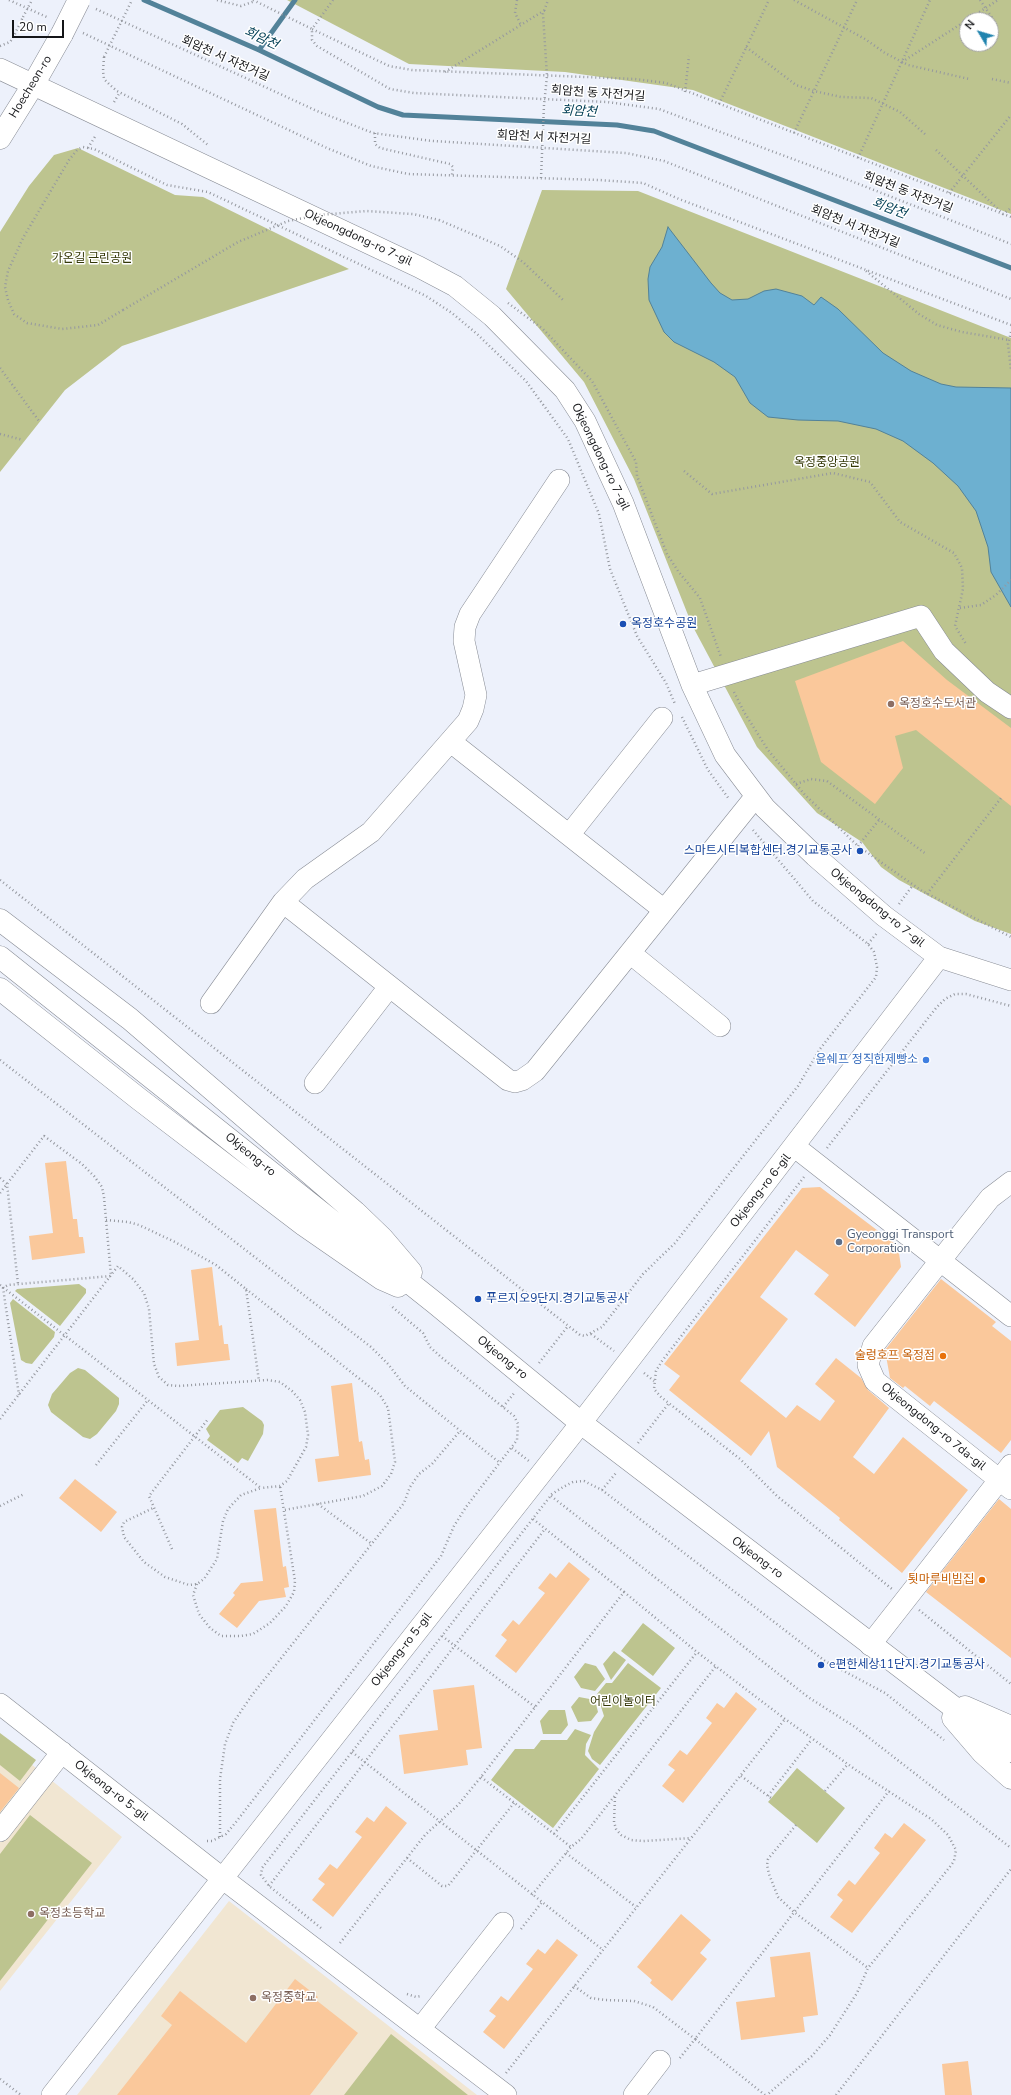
<!DOCTYPE html>
<html>
<head>
<meta charset="utf-8">
<style>
	body { margin:0 }
	#map { position:relative; width:1011px; height:2095px; overflow:hidden; background:#edf1fb; font-family:"Nunito Sans",sans-serif }
	canvas { display:block }
	.north { position:absolute; left:959px; top:12px; width:40px; height:40px; box-sizing:border-box; background:#fff; border:1px solid #a1a1a3; border-radius:50%; rotate:308deg; font-size:11px; font-weight:700; line-height:16px; text-align:center; color:#141518 }
	.north::after { content:''; display:block; margin:auto; width:14px; height:18px; background:#1f83ae; clip-path:polygon(50% 0,100% 100%,50% 72%,0 100%) }
	.scale { position:absolute; left:12px; top:20px; width:52px; height:18px; box-sizing:border-box; border:2px solid #141518; border-top:0; padding-left:5px; font-size:12px; line-height:14px; white-space:nowrap; color:#141518; -webkit-text-stroke:3px #fff; paint-order:stroke }
</style>
</head>
<body>
<div id="map">
<canvas width="1011" height="2095"></canvas>
<div class="north">N</div>
<div class="scale">20 m</div>
</div>
<script>
const g = document.querySelector('canvas').getContext('2d');
g.lineJoin = 'round';
function paint(path, color) { g.fillStyle = color; g.fill(path, 'evenodd'); }
const poly = rows => new Path2D(rows.map(r => 'M' + r).join(''));
function strokePath(path, color, width, dash) { g.strokeStyle = color; g.lineWidth = width; g.lineCap = dash ? 'butt' : 'round'; g.setLineDash(dash || []); g.stroke(path); }
function label(font, color, halo, rows, align = 'center') {
  g.font = font + ' "Nunito Sans","Noto Sans KR",sans-serif'; g.lineWidth = 3; g.setLineDash([]); g.textBaseline = 'middle'; g.strokeStyle = halo; g.fillStyle = color; for (const [text, x, y, turn = 0] of rows) {
    g.save(); g.translate(x, y); g.rotate((+turn || 0) * Math.PI / 180); g.textAlign = isNaN(turn) ? turn : align; if (halo) g.strokeText(text, 0, 0); g.fillText(text, 0, 0); g.restore();
  }
}
paint(poly([
	[0,1739,122,1837,0,1991],
	[229,1901,477,2095,77,2095]
]), '#f1e6d2');
paint(poly([
	[287,0,1011,0,1011,214,693,90,565,72,409,64],
	[967,20,991,20,991,44,967,44],
	[78,148,175,195,203,197,349,269,122,346,65,390,0,472,0,232,29,186,54,155],
	[542,190,638,191,1011,338,1011,934,975,921,899,880,881,867,862,842,817,813,757,747,692,625,634,479,584,382,506,289],
	[79,1284,86,1289,86,1293,60,1326,15,1291,17,1289],
	[13,1299,55,1332,54,1337,32,1364,26,1363,21,1360,10,1303],
	[78,1368,85,1370,119,1398,119,1404,116,1411,97,1434,90,1439,83,1437,51,1412,48,1405,52,1394,70,1373],
	[243,1407,262,1421,264,1425,263,1434,248,1461,242,1458,238,1463,207,1440,210,1436,206,1429,220,1410],
	[643,1623,675,1648,653,1676,621,1651],
	[614,1651,626,1660,611,1680,603,1664],
	[585,1663,596,1666,605,1679,595,1691,581,1688,574,1677],
	[628,1663,661,1688,600,1765,592,1759,588,1751,594,1732,604,1716,597,1694,606,1683,612,1683],
	[579,1697,595,1700,598,1712,591,1721,578,1722,571,1707],
	[549,1710,565,1710,568,1725,561,1734,543,1734,540,1721],
	[575,1729,591,1735,586,1744,585,1755,599,1769,553,1828,491,1780,515,1749,534,1749,541,1740,567,1740],
	[0,1733,36,1760,20,1781,0,1765],
	[797,1768,845,1808,817,1843,768,1802],
	[30,1815,92,1863,0,1981,0,1854],
	[391,2034,468,2095,344,2095]
]), '#bdc48f');
const water = poly([
	[668,227,711,283,720,293,732,300,748,299,764,291,776,289,802,296,814,305,821,297,838,309,883,353,911,371,941,384,956,387,1011,388,1011,607,991,572,988,547,976,511,958,486,933,463,903,441,876,429,838,421,798,420,768,417,750,403,735,377,714,362,674,342,664,332,649,300,648,279,650,267,662,247,668,227]
]);
paint(water, '#6db0d0');
strokePath(water, '#528299', 1);
strokePath(poly([
	[144,0,259,50,378,107,403,115,617,125,654,131,1011,268],
	[259,50,295,0]
]), '#528299', 5);
paint(poly([
	[903,641,947,680,1011,728,1011,806,916,730,895,736,903,768,875,804,821,762,795,681],
	[66,1161,73,1219,77,1219,79,1237,83,1237,85,1253,32,1260,29,1236,53,1233,45,1163],
	[820,1187,898,1246,901,1267,855,1327,814,1294,829,1275,796,1250,760,1297,788,1319,740,1381,786,1418,797,1405,820,1421,835,1401,815,1384,836,1358,861,1378,868,1390,889,1408,853,1457,874,1474,903,1437,968,1490,902,1573,839,1520,840,1518,777,1467,769,1431,751,1456,669,1390,680,1376,664,1364,802,1188],
	[212,1267,219,1326,222,1325,224,1344,228,1344,230,1360,177,1366,175,1343,199,1340,191,1270],
	[941,1279,996,1322,992,1326,1011,1341,1011,1440,1001,1453,934,1401,930,1406,905,1386,903,1388,890,1378,885,1350],
	[352,1383,359,1442,362,1441,365,1460,369,1459,371,1475,318,1482,315,1459,339,1456,331,1386],
	[75,1479,117,1512,101,1532,59,1498],
	[999,1499,1011,1509,1011,1658,926,1592],
	[276,1508,283,1567,286,1566,289,1587,284,1588,286,1597,259,1601,237,1628,219,1614,235,1595,233,1593,241,1583,263,1581,254,1510],
	[569,1562,590,1579,516,1673,495,1656,507,1640,501,1635,513,1620,519,1625,545,1593,538,1588,550,1573,556,1578],
	[474,1685,482,1748,466,1750,468,1765,404,1774,399,1735,438,1730,433,1690],
	[736,1692,757,1709,683,1803,662,1786,675,1770,668,1765,680,1750,687,1755,712,1723,706,1718,717,1703,724,1708],
	[0,1773,19,1788,0,1812],
	[386,1806,407,1823,333,1917,312,1900,325,1884,318,1879,330,1864,337,1869,362,1837,355,1832,367,1817,374,1822],
	[904,1823,926,1840,852,1933,830,1917,843,1900,837,1895,849,1880,855,1885,880,1853,874,1848,885,1833,892,1838],
	[681,1914,711,1940,700,1953,707,1959,672,2001,650,1983,652,1980,637,1967],
	[557,1939,578,1955,504,2049,483,2032,496,2016,489,2011,501,1996,508,2001,533,1969,526,1964,538,1949,545,1954],
	[810,1952,818,2015,803,2017,805,2032,741,2040,736,2002,775,1997,770,1957],
	[295,1979,318,1997,316,2000,358,2033,310,2095,117,2095,172,2025,161,2016,180,1991,246,2043],
	[968,2061,972,2095,945,2095,942,2064]
]), '#fac89b');
const minor = poly([
	[0,69,419,267,455,286,492,316,565,390,585,421,623,503,692,685,725,755,765,808,815,856,884,916,939,957,1011,980],
	[559,480,470,614,465,627,464,641,476,695,473,709,468,721,371,832,305,879,283,902,508,1080,515,1082,522,1080,535,1071,756,796],
	[692,685,921,616,944,651,987,692,1011,708],
	[451,742,664,910],
	[569,835,662,718],
	[630,953,720,1026],
	[211,1003,283,902],
	[315,1083,389,987],
	[795,1147,1011,1316],
	[1011,1182,990,1198,940,1261,873,1346,868,1365,875,1381,1011,1489],
	[870,1645,1011,1465],
	[0,1704,222,1878,506,2095],
	[0,1831,62,1752],
	[420,2029,503,1923],
	[52,2095,581,1423,939,957],
	[634,2095,660,2061]
]);
const major = poly([
	[0,138,33,85,62,34],
	[0,920,130,1019,355,1212,382,1238,411,1272],
	[0,957,435,1303,581,1423,1011,1751],
	[0,989,139,1099,304,1225,382,1279,398,1286],
	[965,1707,1011,1727],
	[953,1718,983,1753,1011,1778]
]);
strokePath(minor, '#888c95', 22);
strokePath(major, '#888c95', 23);
strokePath(poly([
	[9,0,49,18],
	[217,0,241,6,255,1],
	[253,0,312,29,312,40,317,46,390,89,414,93,607,102,659,109,841,177,1011,244],
	[333,0,312,29,389,66,412,70,635,79,666,83,1011,217],
	[517,0,515,13,521,25],
	[794,0,865,39,885,53,908,65,969,79],
	[980,0,993,19],
	[96,9,317,111,373,133,432,141,626,153,664,161,1011,299],
	[83,33,327,148,371,166,408,174,599,180,643,183,679,199,1011,325],
	[0,46,10,42,14,36,23,17],
	[746,47,796,85,814,91,841,97,871,98,900,112,926,135],
	[104,57,103,71,104,79,110,85,117,91,182,124,208,145],
	[902,62,998,0],
	[445,72,545,10],
	[992,79,1011,83],
	[685,92,689,56],
	[114,102,120,92],
	[719,104,769,0],
	[375,133,375,144,380,148,450,164,453,167,452,175],
	[794,133,857,0],
	[88,148,96,135],
	[936,150,1003,214,1011,208],
	[858,158,930,0],
	[541,178,544,105,547,76,543,14,548,0],
	[949,193,1011,115],
	[439,220,500,246,523,262,563,300],
	[866,271,919,314,937,325,962,332,1009,340],
	[508,303,543,329,592,381,636,462,637,476,667,554,678,571,700,598,721,657],
	[123,310,98,325,62,329,27,323,14,314,8,300,5,287,8,271,23,238,69,160,77,150,83,147,94,149,167,185,208,192,426,296,452,313,477,334,526,381,568,439,599,514,610,569,637,636,666,683,675,704],
	[1011,332,1008,344,1011,370],
	[0,368,39,421],
	[0,434,23,440],
	[684,471,712,494,833,473,870,482,900,522,954,553,962,568,963,589,955,626,966,644],
	[960,608,981,605,996,595,1011,580],
	[734,692,744,712,768,750,805,795,858,846,922,891,1011,937],
	[682,717,708,770,729,799],
	[796,784,811,779,827,781,926,854],
	[858,846,879,820],
	[0,880,580,1335,585,1336,602,1327,643,1274,675,1243,798,1086,820,1049,876,977,877,967,874,952,868,944,813,901,753,830],
	[927,894,1001,798],
	[899,904,913,885],
	[868,944,877,933],
	[0,1060,371,1347,388,1364,405,1386,500,1463],
	[827,1148,936,1008,945,999,955,994,966,994,1011,1006],
	[804,1177,662,1361,656,1371,654,1389,661,1397,740,1459,777,1496,892,1589],
	[0,1178,7,1184,18,1284],
	[0,1193,44,1136,82,1164,94,1176,102,1187,104,1197,111,1276,8,1285,3,1288,19,1395],
	[106,1220,128,1222,139,1225,175,1242,216,1265,246,1289,259,1381],
	[0,1285,261,1488,241,1495,228,1509,223,1521,217,1559,204,1579,197,1584,189,1585,165,1577,144,1562,124,1537,122,1527,124,1522,153,1508],
	[246,1289,380,1395,388,1408,395,1462,391,1474,382,1486,363,1496,284,1510],
	[591,1334,614,1351],
	[539,1363,568,1326],
	[644,1373,654,1381],
	[503,1407,515,1392],
	[0,1419,118,1266,133,1279,144,1293,149,1309,154,1364,159,1377,168,1385,178,1386,268,1380,280,1382,292,1391,300,1400,305,1412,308,1435,306,1447,287,1481,280,1486,261,1488],
	[638,1443,669,1403],
	[512,1448,529,1461],
	[96,1465,148,1400],
	[602,1490,616,1473],
	[551,1496,808,1697,855,1727,1011,1848],
	[318,1504,372,1544],
	[0,1506,24,1494],
	[533,1519,624,1592],
	[172,1549,149,1496,208,1419],
	[197,1584,193,1595,199,1614,210,1628,221,1636,241,1636,253,1634,270,1623,286,1606,294,1592,295,1581,280,1486],
	[919,1610,1011,1684],
	[442,1636,535,1707],
	[352,1752,603,1950],
	[741,1776,771,1798],
	[481,1777,571,1847],
	[825,1791,848,1764],
	[768,1796,812,1739],
	[615,1797,614,1822,616,1829,621,1835,631,1840,643,1841,691,1838],
	[796,1825,768,1859,767,1865,769,1874,778,1897,794,1912,868,1968],
	[554,1834,697,1652],
	[220,1837,220,1779,225,1744,233,1723,252,1695,404,1503,410,1487,419,1474,432,1464,460,1431],
	[207,1841,212,1841,226,1834,236,1822,441,1556,454,1526,466,1507,517,1440,518,1424,514,1416,441,1357,430,1347,423,1333,390,1305],
	[566,1853,636,1907],
	[407,1858,442,1886,448,1886,514,1803],
	[269,1886,545,1529],
	[532,1895,571,1847,581,1839,716,1666],
	[321,1928,269,1886,261,1875,262,1868,552,1494,563,1487,573,1482,584,1481,602,1490,825,1661,885,1693,944,1740],
	[521,1929,542,1902],
	[340,1943,425,1835,458,1805,481,1777,624,1592,697,1652,785,1719,856,1770,931,1819,948,1835,956,1850,954,1861,949,1868,868,1968,857,1993,830,2035,812,2056,767,2095],
	[574,1986,591,1998,605,2000,634,2001,653,2007,695,2039,679,2059],
	[407,1994,416,1997,421,1996],
	[506,2073,785,1719],
	[0,2079,21,2095],
	[765,2095,695,2039,889,1791],
	[836,2095,1011,1869]
]), '#95989f', 2.5, [1, 3]);
strokePath(minor, '#fff', 21);
strokePath(major, '#fff', 22);
const majorBridge = poly([
	[62,34,79,0]
]);
strokePath(majorBridge, '#888c95', 23, []);
strokePath(poly([
	[23,17,32,0],
	[104,57,132,0],
	[123,310,238,242,288,221,320,215,366,211,413,214,439,220]
]), '#95989f', 2.5, [1, 3]);
strokePath(majorBridge, '#fff', 22);
for (const [x, y, r, color] of [
	[623,624,4,"#1a4fb4"],
	[891,704,4,"#8d6e63"],
	[860,851,4,"#1a4fb4"],
	[926,1060,4,"#3f7fe0"],
	[839,1242,4,"#5c6f8a"],
	[478,1299,4,"#1a4fb4"],
	[943,1356,4,"#e8710a"],
	[982,1580,4,"#e8710a"],
	[821,1665,4,"#1a4fb4"],
	[31,1914,4,"#8d6e63"],
	[253,1998,4,"#8d6e63"]
]) { const dot = new Path2D(); dot.arc(x, y, r, 0, 2 * Math.PI); g.fillStyle = color; g.fill(dot); strokePath(dot, '#fff', 1.5); }
label('12px', '#141518', '#fff', [
	["회암천 서 자전거길",225,59,24],
	["Hoecheon-ro",31,87,-59],
	["회암천 동 자전거길",598,94,4],
	["회암천 서 자전거길",544,138,3],
	["회암천 동 자전거길",908,193,21],
	["회암천 서 자전거길",855,227,22],
	["Okjeongdong-ro 7-gil",358,238,25],
	["Okjeongdong-ro 7-gil",600,457,64],
	["Okjeongdong-ro 7-gil",877,908,39],
	["Okjeong-ro",250,1155,39],
	["Okjeong-ro 6-gil",761,1191,-52],
	["Okjeong-ro",502,1358,39],
	["Okjeongdong-ro 7da-gil",933,1427,39],
	["Okjeong-ro",757,1558,37],
	["Okjeong-ro 5-gil",402,1650,-52],
	["Okjeong-ro 5-gil",111,1791,38]
]);
label('12px', '#343807', '#fff', [
	["가온길 근린공원",92,259],
	["옥정중앙공원",827,463],
	["어린이놀이터",623,1702]
]);
label('12px', '#164399', '#fff', [
	["옥정호수공원",631,624],
	["스마트시티복합센터.경기교통공사",852,851,"right"],
	["푸르지오9단지.경기교통공사",486,1299],
	["e편한세상11단지.경기교통공사",829,1665]
], 'left');
label('12px', '#785e54', '#fff', [
	["옥정호수도서관",899,704],
	["옥정초등학교",39,1914],
	["옥정중학교",261,1998]
], 'left');
label('12px', '#366cbe', '#fff', [
	["윤쉐프 정직한제빵소",918,1060]
], 'right');
label('12px', '#4e5e75', '#fff', [
	["Gyeonggi Transport",847,1235],
	["Corporation",847,1249]
], 'left');
label('12px', '#c56008', '#fff', [
	["술렁호프 옥정점",935,1356],
	["툇마루비빔집",974,1580]
], 'right');
label('italic 13px', '#054157', '#fff', [
	["회암천",261,39,25],
	["회암천",579,112,3],
	["회암천",889,209,21]
]);
</script>
</body>
</html>
